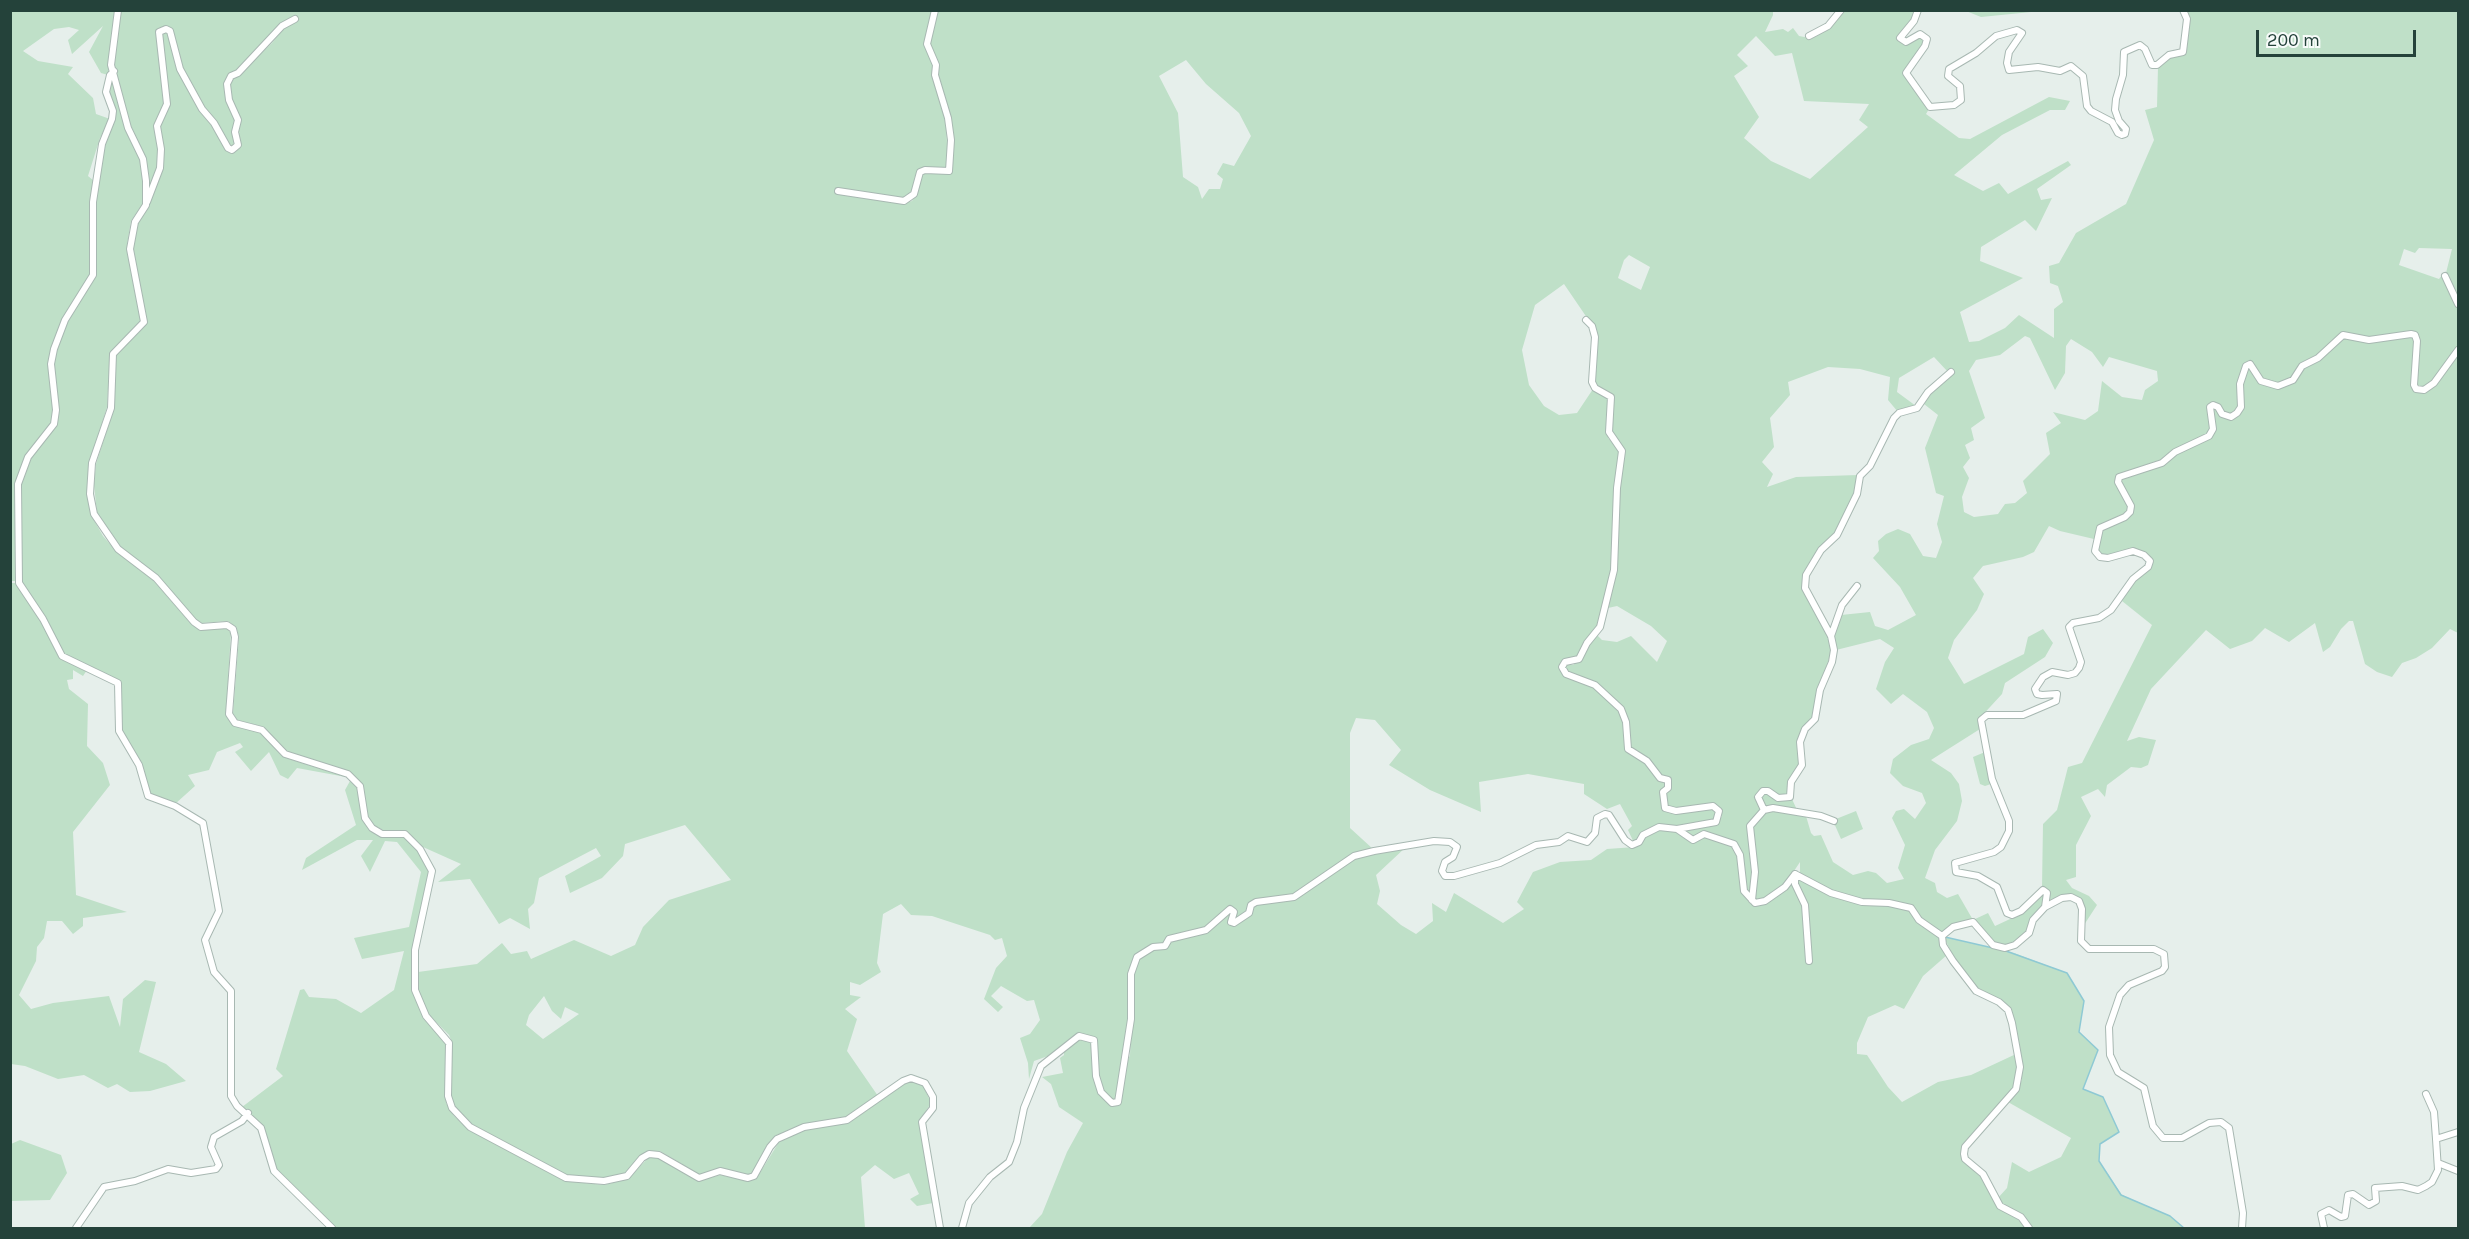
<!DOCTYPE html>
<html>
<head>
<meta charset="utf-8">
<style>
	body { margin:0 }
	#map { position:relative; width:2469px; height:1239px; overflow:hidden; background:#e6efeb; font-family:Karla,sans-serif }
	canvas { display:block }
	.frame { position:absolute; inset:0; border:12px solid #24423a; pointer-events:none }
	.scale { position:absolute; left:2256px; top:30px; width:160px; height:27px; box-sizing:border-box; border:3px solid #24423a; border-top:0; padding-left:8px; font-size:18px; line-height:21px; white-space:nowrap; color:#24423a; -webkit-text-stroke:4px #f7fbf9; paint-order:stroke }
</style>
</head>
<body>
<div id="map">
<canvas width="2469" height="1239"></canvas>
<div class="frame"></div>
<div class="scale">200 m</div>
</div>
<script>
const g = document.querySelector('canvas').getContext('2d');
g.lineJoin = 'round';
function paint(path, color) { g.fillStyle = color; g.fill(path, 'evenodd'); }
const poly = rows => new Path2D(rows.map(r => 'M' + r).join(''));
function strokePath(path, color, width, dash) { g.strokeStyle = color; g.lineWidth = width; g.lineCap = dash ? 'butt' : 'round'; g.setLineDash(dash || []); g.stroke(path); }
paint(poly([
	[1773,10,1773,15,1765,32,1783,29,1788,32,1793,28,1799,36,1810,38,1829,28,1844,11,1916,11,1913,20,1898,38,1903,44,1920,36,1924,43,1904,73,1929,109,1926,114,1959,138,1970,139,2049,97,2070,101,2065,110,2050,110,2002,135,1954,175,1983,191,1999,183,2008,194,2068,161,2071,165,2037,189,2041,200,2052,198,2036,231,2025,220,1981,247,1980,261,2023,278,1960,312,1969,342,1979,341,2005,328,2019,315,2054,338,2054,309,2063,302,2058,286,2050,283,2049,266,2059,263,2076,233,2126,204,2154,140,2145,110,2157,107,2158,67,2170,57,2185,54,2187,49,2190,19,2185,11,2458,11,2458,298,2446,273,2452,249,2419,248,2415,253,2404,249,2399,265,2439,279,2442,275,2458,309,2458,347,2433,382,2424,388,2416,384,2419,341,2417,334,2411,332,2369,338,2342,333,2317,356,2301,365,2291,378,2278,384,2263,379,2250,362,2244,365,2238,383,2239,406,2235,412,2231,415,2223,413,2219,405,2213,403,2208,407,2211,429,2208,434,2174,450,2161,461,2117,475,2116,482,2129,506,2128,511,2098,527,2094,539,2060,531,2049,526,2034,552,2023,557,1983,566,1973,578,1984,594,1977,610,1954,640,1948,658,1964,684,2024,654,2028,637,2043,629,2053,643,2045,657,2005,683,2002,694,1979,719,1980,729,1931,760,1951,773,1959,784,1962,801,1957,821,1935,850,1925,878,1935,883,1937,892,1947,898,1958,894,1973,920,1988,913,1995,926,2023,913,2045,892,2043,906,2031,919,2028,932,2014,943,2005,945,1994,943,1974,920,1952,925,1942,934,1920,918,1912,906,1890,901,1862,900,1832,891,1800,873,1800,862,1784,886,1764,899,1754,900,1757,872,1752,826,1765,812,1773,810,1806,816,1811,833,1814,836,1821,835,1833,862,1853,875,1868,871,1876,873,1887,883,1904,879,1898,868,1905,845,1892,818,1896,811,1904,809,1915,819,1926,803,1922,793,1903,786,1890,773,1893,759,1911,745,1929,739,1934,728,1927,712,1903,694,1891,704,1876,689,1885,662,1894,648,1880,639,1836,650,1833,636,1841,615,1870,612,1875,626,1888,630,1916,615,1900,587,1873,558,1879,551,1878,541,1886,534,1898,529,1910,534,1923,556,1936,558,1942,542,1937,524,1944,496,1936,493,1925,448,1938,415,1924,404,1930,393,1954,371,1948,372,1934,357,1899,378,1897,392,1916,406,1898,412,1888,400,1890,377,1860,369,1828,367,1788,382,1790,395,1770,418,1774,447,1762,462,1773,474,1767,487,1796,477,1858,475,1855,493,1835,534,1819,549,1802,583,1829,637,1832,650,1818,691,1813,718,1803,728,1798,742,1800,765,1790,781,1789,795,1779,797,1769,789,1763,789,1756,796,1762,810,1748,825,1753,872,1751,896,1746,890,1742,855,1736,843,1704,832,1693,838,1681,830,1717,824,1722,816,1718,807,1708,803,1676,809,1666,807,1665,793,1669,789,1669,779,1660,777,1656,768,1629,748,1628,722,1623,708,1596,684,1565,670,1566,664,1573,665,1580,660,1588,644,1597,635,1602,640,1617,642,1631,636,1657,662,1667,641,1651,626,1617,606,1608,608,1616,570,1619,487,1624,451,1612,436,1613,396,1600,389,1594,382,1597,366,1596,331,1564,284,1535,305,1522,350,1529,385,1544,406,1559,415,1577,413,1593,389,1606,396,1610,402,1608,438,1620,451,1612,569,1603,613,1599,626,1585,642,1577,658,1564,660,1560,666,1561,672,1594,687,1620,710,1624,723,1626,749,1653,769,1658,779,1667,781,1666,788,1661,792,1663,809,1677,813,1713,807,1718,812,1717,819,1677,827,1659,825,1642,833,1634,843,1628,830,1632,826,1620,804,1607,809,1584,794,1584,784,1528,774,1479,782,1481,812,1430,790,1389,765,1401,750,1375,720,1356,718,1350,733,1350,828,1373,849,1354,855,1293,895,1255,900,1250,904,1248,912,1233,921,1236,912,1229,907,1205,928,1168,938,1164,944,1153,945,1135,956,1129,974,1129,1019,1116,1101,1113,1102,1103,1091,1098,1075,1098,1047,1095,1038,1078,1034,1048,1056,1034,1061,1029,1079,1028,1063,1020,1038,1030,1034,1040,1020,1034,1000,1027,1001,1001,986,991,996,1003,1007,998,1012,984,999,996,968,1007,956,1002,938,995,940,990,935,932,916,911,915,901,904,883,914,877,963,881,972,860,985,850,982,850,995,861,997,845,1009,857,1019,847,1051,878,1096,846,1117,803,1124,775,1136,767,1145,752,1174,748,1175,720,1168,700,1175,660,1151,648,1151,640,1156,625,1173,604,1178,567,1175,537,1161,472,1124,454,1107,451,1095,452,1042,449,1035,428,1014,418,990,418,972,477,964,502,943,511,954,527,951,531,959,574,940,611,956,635,945,643,927,669,900,731,880,685,825,625,844,623,856,602,878,570,893,565,876,601,856,596,848,539,878,534,903,528,909,530,929,510,918,499,924,470,879,438,882,461,864,423,847,407,831,383,830,375,826,368,817,363,785,350,772,286,752,264,727,237,720,233,713,239,637,236,627,228,621,202,623,196,620,158,576,121,547,97,513,94,485,96,464,114,408,116,355,146,324,133,245,137,223,148,207,162,169,163,148,159,126,169,104,161,33,166,31,168,33,178,70,200,110,212,124,226,149,231,152,237,150,240,145,237,132,240,120,231,99,229,84,232,77,239,74,272,43,284,28,297,19,290,19,281,25,237,71,229,74,225,83,227,100,236,120,233,132,235,145,232,147,204,107,182,68,172,31,167,27,157,32,165,104,155,125,159,149,158,168,149,193,146,158,131,126,114,64,121,11,933,11,925,44,934,66,933,75,946,119,948,169,924,168,918,171,915,176,912,193,904,200,862,191,837,190,838,193,905,203,912,201,916,195,921,174,925,172,946,174,952,169,950,118,937,74,938,65,929,44,937,11],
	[1756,36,1775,56,1792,53,1804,101,1869,104,1859,120,1868,127,1810,179,1771,161,1744,138,1759,117,1734,76,1748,66,1737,55],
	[1186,60,1206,84,1239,113,1251,136,1234,166,1223,163,1217,174,1223,179,1220,189,1209,189,1202,199,1198,187,1183,177,1178,113,1159,76],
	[1629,255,1650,267,1641,290,1618,278,1624,260],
	[2025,336,2030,338,2055,390,2065,373,2066,346,2071,339,2092,352,2103,367,2109,357,2157,371,2158,381,2145,390,2142,400,2122,397,2102,381,2098,411,2085,420,2053,412,2061,423,2046,433,2050,454,2023,481,2027,493,2015,503,2005,504,1998,514,1974,517,1964,512,1962,497,1969,478,1963,467,1970,458,1965,445,1974,440,1971,428,1985,418,1969,371,1976,360,2000,355],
	[544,996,552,1011,561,1019,565,1007,579,1014,543,1039,526,1025,529,1015],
	[11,11,115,11,108,75,101,73,89,52,103,26,72,54,68,40,79,30,69,27,54,29,23,51,38,61,73,67,68,74,93,98,96,114,110,119,100,138,88,176,94,181,90,229,92,271,52,348,52,424,27,456,15,490,17,581,11,581],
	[1966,11,2041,11,1981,17],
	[111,77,126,129,140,160,143,181,142,205,131,221,127,245,141,321,110,353,107,407,90,462,87,494,91,515,103,536,116,551,154,581,192,625,200,630,226,628,231,631,226,715,233,725,261,733,283,757,346,777,297,768,288,779,280,775,269,752,251,771,235,752,243,747,240,743,217,752,209,770,188,775,195,786,175,804,149,794,135,752,121,730,119,682,65,656,21,583,19,497,21,479,30,458,56,425,53,364,56,351,66,321,92,283,96,271,94,228,97,190,104,145,114,119,107,95],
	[2343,337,2414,337,2412,385,2424,392,2435,384,2458,353,2458,633,2450,629,2432,648,2416,658,2402,663,2392,677,2377,672,2365,664,2353,621,2349,621,2341,629,2330,647,2323,652,2315,623,2289,642,2265,628,2252,641,2230,649,2206,630,2151,689,2127,741,2139,737,2156,740,2148,765,2141,768,2131,767,2107,785,2105,797,2098,789,2081,797,2091,816,2076,845,2076,877,2066,880,2072,888,2089,896,2097,905,2084,925,2084,909,2072,895,2048,903,2049,890,2042,888,2043,824,2057,810,2068,767,2082,763,2152,625,2122,601,2134,581,2150,568,2145,553,2101,555,2097,550,2102,529,2132,513,2121,478,2148,470,2210,437,2212,409,2217,409,2221,416,2238,415,2242,384,2248,367,2260,382,2278,388],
	[10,583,19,583,42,620,59,655,87,670,83,676,73,670,73,679,67,680,69,689,88,704,87,746,103,763,110,785,73,832,76,895,127,912,83,918,83,926,73,934,62,921,47,921,44,938,37,947,36,961,19,995,31,1009,53,1003,109,996,120,1027,123,999,145,980,156,982,139,1052,166,1064,186,1081,150,1091,130,1092,117,1084,108,1088,84,1075,58,1079,25,1066,11,1064],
	[1985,752,1991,784,1985,786,1980,784,1973,757],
	[350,781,357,788,362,819,370,831,381,837,404,837,418,851,429,872,412,949,412,991,423,1018,446,1044,446,1103,454,1116,468,1129,565,1181,604,1185,628,1179,649,1157,658,1158,699,1181,720,1175,748,1181,756,1179,779,1142,805,1130,849,1123,904,1084,913,1081,923,1085,931,1103,920,1120,933,1203,917,1206,910,1199,919,1194,909,1173,894,1179,875,1165,861,1177,865,1228,335,1228,276,1169,263,1127,242,1107,283,1076,276,1069,300,990,304,989,309,997,336,999,361,1013,394,990,404,951,362,959,354,938,409,927,421,872,397,842,385,841,370,872,361,856,373,840,357,840,302,870,306,858,356,825,345,790],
	[1768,793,1777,800,1792,799,1797,810,1766,807,1761,797],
	[1856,811,1863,829,1841,839,1834,823,1836,819],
	[1659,829,1676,831,1684,837,1704,836,1733,846,1738,856,1742,891,1754,905,1791,881,1803,905,1806,957,1807,905,1797,884,1797,876,1829,894,1910,909,1940,937,1947,955,1923,976,1904,1009,1895,1005,1868,1017,1857,1043,1857,1054,1867,1055,1888,1087,1902,1102,1938,1082,1971,1075,2016,1054,2018,1067,2015,1088,1962,1153,1982,1176,1999,1208,2020,1219,2027,1228,1029,1228,1042,1214,1067,1152,1083,1123,1059,1107,1051,1084,1042,1077,1063,1073,1060,1058,1064,1055,1064,1050,1079,1038,1092,1042,1094,1076,1111,1105,1119,1104,1122,1076,1130,1055,1133,974,1139,958,1170,941,1207,931,1230,911,1230,924,1257,904,1294,899,1355,858,1406,847,1376,875,1380,891,1377,904,1401,925,1416,934,1433,921,1432,903,1446,912,1454,893,1503,923,1524,909,1517,902,1533,872,1560,862,1591,860,1607,849,1635,847,1645,836],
	[1944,937,2014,953,2067,973,2084,1001,2079,1032,2098,1050,2083,1089,2103,1097,2119,1132,2100,1144,2099,1161,2122,1195,2170,1216,2184,1228,2031,1228,2001,1205,1997,1199,2007,1188,2012,1162,2029,1172,2061,1157,2071,1138,2008,1102,2018,1090,2022,1079,2022,1066,2010,1009,1977,990,1955,960],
	[20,1140,61,1155,67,1173,50,1200,11,1201,11,1144]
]), '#bfe0c8');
strokePath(poly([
	[1945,937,1993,948],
	[2006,951,2067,973,2084,1001,2079,1032,2098,1050,2083,1089,2103,1097,2119,1132,2100,1144,2099,1161,2121,1195,2170,1216,2184,1228]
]), '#8ec9d4', 1.5);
const minor = poly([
	[118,10,111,65,128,128,143,159,146,181,146,205,135,222,130,249,144,322,113,354,111,408,92,463,90,494,94,514,118,549,156,578,194,622,201,627,227,625,233,629,235,637,229,714,235,723,262,730,285,754,348,774,360,786,365,818,372,828,382,834,405,834,420,849,432,871,415,950,415,990,426,1016,449,1043,448,1096,452,1108,470,1127,566,1178,604,1181,627,1176,642,1158,649,1154,659,1155,699,1178,720,1171,748,1178,754,1176,770,1147,777,1139,804,1127,847,1120,903,1081,911,1078,925,1083,933,1097,933,1108,922,1122,940,1228],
	[1918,10,1914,21,1900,38,1906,42,1920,34,1927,39,1925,46,1906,73,1930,107,1954,105,1961,100,1960,86,1948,76,1949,69,1976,53,1996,36,2017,30,2022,33,2009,52,2007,63,2009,70,2038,67,2060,71,2071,66,2083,76,2087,106,2091,111,2112,122,2118,133,2122,135,2125,134,2126,129,2119,121,2115,110,2116,99,2123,75,2124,52,2140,45,2145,49,2152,65,2157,65,2169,55,2183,52,2187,19,2183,10],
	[1809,36,1828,26,1841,10],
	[114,71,110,75,106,92,113,111,112,119,102,144,93,202,93,275,65,320,54,349,51,364,56,410,54,424,28,457,18,484,19,583,43,619,62,656,118,683,119,731,139,765,148,796,175,806,203,823,219,911,205,940,214,972,231,991,231,1096,237,1106,261,1128,274,1171,332,1228],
	[838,191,904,201,914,194,920,172,925,170,949,171,951,140,948,118,935,75,936,65,927,44,935,10],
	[147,202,160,168,161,149,157,126,167,104,159,32,166,29,170,31,180,69,202,109,214,123,228,148,232,150,238,145,235,132,238,120,229,100,227,84,231,76,238,73,282,26,295,19],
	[2445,276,2458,304],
	[1586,320,1592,326,1595,337,1592,382,1595,388,1611,397,1609,432,1622,451,1617,488,1614,570,1600,627,1587,643,1579,659,1565,662,1562,667,1566,674,1595,685,1621,709,1626,722,1628,749,1647,761,1660,778,1668,780,1668,788,1663,792,1665,808,1676,811,1713,806,1719,811,1716,822,1677,829],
	[1831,636,1842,605,1857,586],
	[1764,810,1758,797,1763,791,1768,791,1778,798,1790,797,1791,782,1802,765,1800,742,1805,729,1815,719,1820,690,1832,662,1834,650,1831,636,1805,588,1806,575,1821,550,1837,535,1857,494,1860,476,1870,466,1894,418,1899,413,1917,408,1928,392,1951,372],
	[1795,874,1795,884,1805,905,1809,961],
	[1752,900,1755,872,1750,826,1764,810,1773,808,1821,816,1834,821],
	[2045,907,2047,893,2043,890,2021,911,2012,915,2007,913,1997,887,1978,876,1956,872,1955,863,1994,852,2001,847,2009,831,2009,821,1992,779,1981,720,1987,715,2023,715,2056,701,2057,694,2042,695,2037,694,2035,689,2043,677,2052,672,2068,675,2075,673,2079,668,2081,662,2069,627,2073,623,2099,618,2111,610,2133,579,2148,567,2150,561,2144,555,2133,551,2108,558,2100,557,2095,551,2100,528,2125,517,2130,512,2131,506,2118,482,2119,477,2162,463,2175,452,2209,436,2213,429,2210,407,2213,405,2218,407,2222,414,2231,417,2237,413,2241,407,2240,384,2246,366,2250,364,2261,381,2278,386,2293,380,2302,366,2318,358,2343,335,2369,340,2411,334,2415,335,2417,341,2414,385,2416,389,2424,390,2434,383,2458,350],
	[2426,1094,2434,1112,2436,1139],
	[2438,1163,2458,1171],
	[76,1228,104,1187,135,1181,168,1169,191,1173,216,1169,219,1165,211,1147,214,1137,242,1121,248,1113],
	[962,1228,969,1203,990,1177,1009,1162,1017,1142,1024,1108,1041,1066,1079,1036,1094,1040,1096,1076,1101,1092,1112,1103,1118,1102,1131,1019,1131,974,1137,957,1153,947,1165,946,1169,939,1206,930,1230,909,1234,912,1231,922,1234,923,1249,913,1251,905,1256,902,1294,897,1354,856,1374,851,1434,841,1450,842,1457,847,1453,857,1445,862,1442,871,1445,876,1454,876,1500,863,1536,845,1559,842,1568,836,1587,842,1595,833,1597,818,1605,814,1609,815,1625,840,1632,845,1639,842,1643,835,1659,827,1677,829,1693,840,1704,834,1734,844,1740,855,1744,891,1755,903,1765,901,1785,887,1795,874,1831,893,1862,902,1889,903,1911,908,1919,920,1942,936],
	[2029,1228,2021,1217,2000,1206,1983,1174,1965,1159,1964,1154,1965,1147,2016,1089,2020,1067,2012,1023,2008,1010,1999,1002,1976,991,1953,961,1943,945,1942,936,1953,927,1973,922,1993,945,2005,948,2015,945,2029,933,2033,920,2045,907,2062,898,2071,897,2079,901,2082,909,2081,941,2089,949,2154,949,2164,954,2165,967,2162,971,2129,985,2120,995,2109,1027,2110,1055,2118,1072,2144,1088,2153,1126,2163,1138,2182,1138,2209,1123,2221,1122,2229,1128,2243,1213,2242,1228],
	[2324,1228,2321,1214,2329,1210,2341,1217,2345,1216,2348,1195,2353,1194,2369,1205,2376,1201,2375,1188,2402,1186,2418,1190,2426,1186,2432,1182,2438,1170,2436,1139,2458,1132]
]);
strokePath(minor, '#a8b8b2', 8);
strokePath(minor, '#fff', 6);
</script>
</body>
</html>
